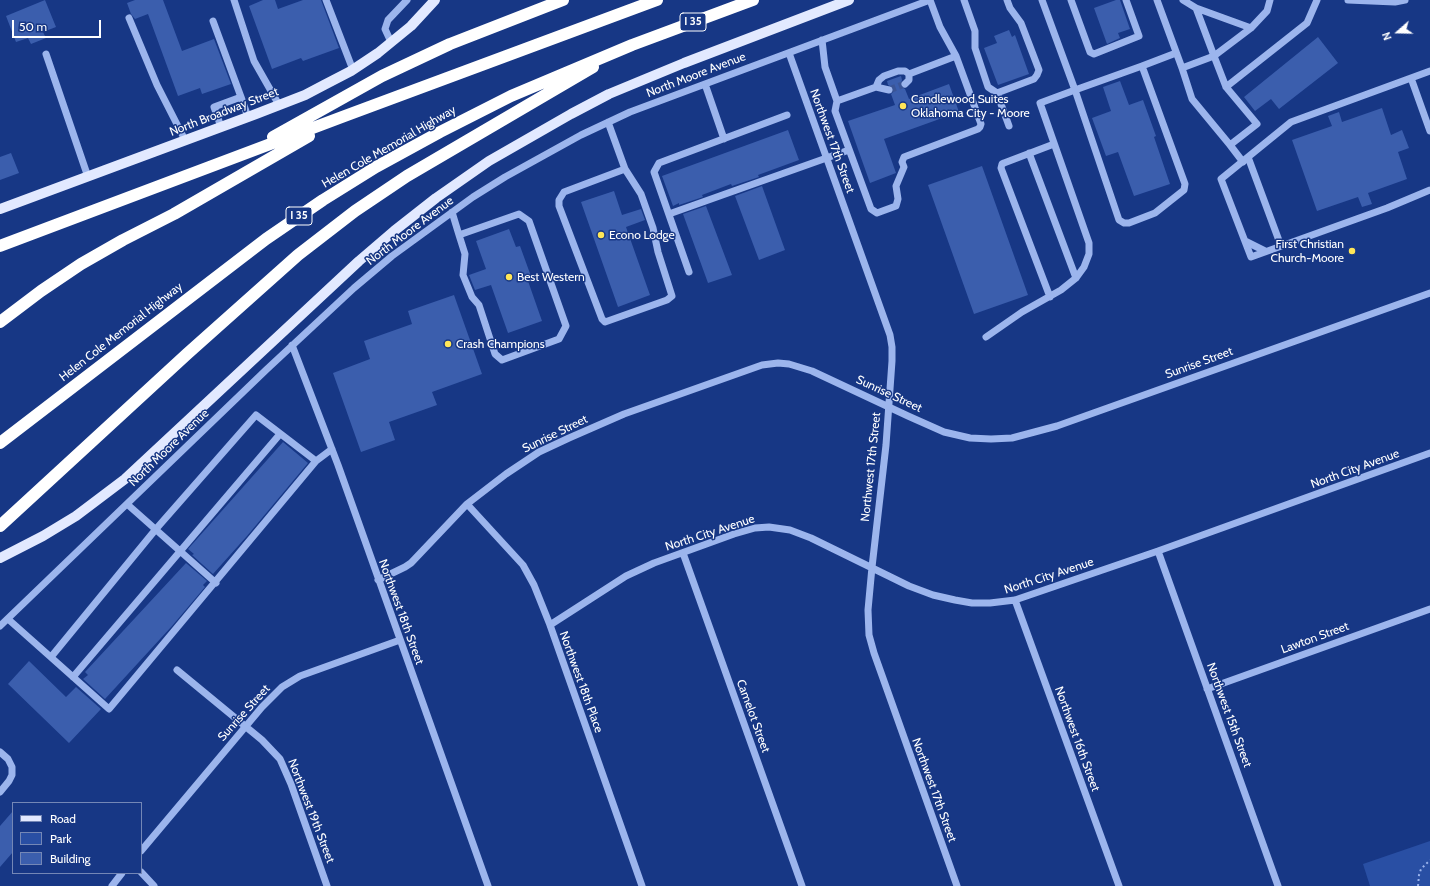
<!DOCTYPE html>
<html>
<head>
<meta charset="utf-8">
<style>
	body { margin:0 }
	#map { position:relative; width:1430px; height:886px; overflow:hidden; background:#173785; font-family:Cabin,sans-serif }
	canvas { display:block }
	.legend { position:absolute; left:12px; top:802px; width:130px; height:72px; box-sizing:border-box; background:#173785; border:1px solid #7487b6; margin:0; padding:5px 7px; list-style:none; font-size:12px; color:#fff }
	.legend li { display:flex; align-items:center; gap:8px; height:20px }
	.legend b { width:20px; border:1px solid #7487b6 }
	.north { position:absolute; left:1378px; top:12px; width:40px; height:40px; -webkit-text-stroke:3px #173785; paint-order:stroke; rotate:250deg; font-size:11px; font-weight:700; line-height:16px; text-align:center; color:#fff }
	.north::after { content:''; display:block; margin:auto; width:14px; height:18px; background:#fff; clip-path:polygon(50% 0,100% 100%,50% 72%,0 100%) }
	.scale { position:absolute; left:12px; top:20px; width:89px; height:18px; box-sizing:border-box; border:2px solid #fff; border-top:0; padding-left:5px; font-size:12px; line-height:14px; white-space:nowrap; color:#fff; -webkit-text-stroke:3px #173785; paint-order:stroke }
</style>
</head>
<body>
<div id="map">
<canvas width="1430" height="886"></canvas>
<ul class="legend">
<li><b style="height:5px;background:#e2e9ff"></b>Road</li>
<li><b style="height:11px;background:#294fa4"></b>Park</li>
<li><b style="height:11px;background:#3b5ead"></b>Building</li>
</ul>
<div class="north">N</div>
<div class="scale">50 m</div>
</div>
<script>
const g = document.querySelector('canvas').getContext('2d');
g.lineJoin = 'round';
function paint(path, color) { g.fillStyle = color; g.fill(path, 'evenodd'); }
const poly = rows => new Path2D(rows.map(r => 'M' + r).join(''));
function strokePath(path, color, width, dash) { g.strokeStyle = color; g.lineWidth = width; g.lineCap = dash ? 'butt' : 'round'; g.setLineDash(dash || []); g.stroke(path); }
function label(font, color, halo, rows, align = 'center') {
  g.font = font + ' Cabin,sans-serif'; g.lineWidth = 3; g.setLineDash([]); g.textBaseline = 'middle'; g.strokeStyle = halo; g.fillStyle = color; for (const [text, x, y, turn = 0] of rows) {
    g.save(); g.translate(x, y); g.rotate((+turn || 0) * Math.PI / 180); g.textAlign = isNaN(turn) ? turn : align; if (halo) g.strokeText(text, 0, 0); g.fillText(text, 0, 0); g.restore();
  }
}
paint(poly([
	[1430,841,1430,886,1370,886,1363,864]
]), '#294fa4');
paint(poly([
	[45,0,56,27,43,32,46,38,31,44,28,38,16,42,6,16],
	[135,0,163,0,182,51,214,39,231,84,202,94,200,88,178,96,148,14,135,19,131,14,127,3],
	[263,0,275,0,278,9,303,0,321,0,339,48,303,61,301,58,272,69,249,6],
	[1116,0,1120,0,1130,29,1118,33,1120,38,1107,44,1094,8],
	[1009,30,1012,37,1015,35,1029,74,998,85,984,48,997,43,994,36],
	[1318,37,1338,63,1279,109,1271,99,1255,111,1244,97],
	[901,76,902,80,900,86,905,89,909,99,949,84,959,112,884,139,896,173,870,183,848,121,895,105,891,94,894,91,894,88,888,85,887,81],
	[1120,81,1129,105,1143,100,1156,136,1154,137,1170,184,1134,196,1118,152,1106,156,1092,118,1111,111,1103,87],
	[1382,108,1391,135,1402,130,1409,148,1398,152,1407,179,1368,193,1372,204,1362,207,1358,197,1317,211,1292,140,1332,126,1328,116,1339,112,1342,122],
	[788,130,799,160,758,175,759,177,732,186,731,184,702,195,703,197,679,205,679,203,673,206,662,176],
	[11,153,19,173,0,180,0,157],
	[982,166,1028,295,974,314,928,185],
	[762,186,785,250,759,260,735,196],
	[614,191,622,215,641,209,645,220,626,227,650,295,618,307,581,202],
	[706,206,732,275,708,283,683,214],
	[509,229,516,247,520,246,532,279,528,281,542,321,508,333,491,285,475,290,469,275,486,269,476,241],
	[454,295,482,374,432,392,437,405,389,422,395,440,361,452,333,373,370,359,364,341,412,324,408,311],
	[283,442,308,463,247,536,213,574,192,555,194,554,188,549],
	[186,563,207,581,203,585,205,587,172,626,105,699,83,679,88,675,85,672],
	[29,661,66,697,76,687,101,709,69,743,8,684],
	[13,811,13,852,0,867,0,826]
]), '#3b5ead');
strokePath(poly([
	[889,90,905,84]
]), '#3a5597', 7, [7, 3.5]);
strokePath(poly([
	[1418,886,1419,875,1421,869,1430,860]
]), '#9cb5ed', 2, [2, 3]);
strokePath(poly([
	[234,0,254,61,279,105],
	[326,0,353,70],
	[964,0,975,31,975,48,988,87,997,93,1009,126],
	[1071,0,1090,52,1094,54,1139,36,1126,0],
	[1157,0,1182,68,1192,99,1230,145,1257,124,1226,87],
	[1183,0,1196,8],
	[1270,0,1267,11,1251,28,1214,56,1226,87,1307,23,1317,0],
	[1348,0,1395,2,1405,0],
	[129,18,157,85,185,140],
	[213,21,241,97],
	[822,40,825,67,837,101,835,111,871,209,877,213,896,206,898,199,896,186,904,167,902,162,904,157,978,129,980,127,981,124,956,56,940,27,930,0],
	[391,42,385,29,388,20,407,0],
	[789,53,890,335,892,347,892,361,886,445,872,567,868,610,869,635,874,653,957,886],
	[46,54,88,177],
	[1142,66,1176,53],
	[1182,68,1214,56,1196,8,1251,28],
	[1430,71,1291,122,1221,179,1251,257,1387,208,1430,190],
	[1411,78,1430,131],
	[705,84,724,139],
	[905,84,909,80,909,74],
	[876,87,889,90],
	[997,93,1034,79,1037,75,1039,70,1021,23,1010,8,1007,0],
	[837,101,876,87,879,80,884,76,898,71,905,71,909,74,956,56],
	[608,122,625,169,641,194,653,228,658,252,672,296,667,300,605,322,602,319,559,206,559,200,564,192,625,169],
	[221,127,214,107,241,97,248,117],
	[1230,145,1243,162],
	[1029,153,1076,278],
	[1248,157,1281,246],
	[452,212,459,235,465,254,463,275,472,297,479,305,495,354,502,360,559,339,566,326,529,221,519,214,459,235],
	[669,214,849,150],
	[1245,241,1265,251],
	[689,272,654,172,659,163,787,115],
	[1050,297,1001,168,1002,164,1004,163,1054,144],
	[986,337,1022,312,1061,290,1076,278,1084,267,1089,254,1089,243,1040,103,1075,90,1142,66,1185,184,1184,190,1155,213,1129,223,1124,223,1119,220,1075,90,1042,0],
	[292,345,338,465,488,886],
	[127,504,216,583],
	[467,504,523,565,534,585,550,625,642,886],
	[1158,551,1278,886],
	[683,553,802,886],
	[378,580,405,567,411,563,467,504,506,474,539,452,569,438,624,414,762,365,778,363,789,364,812,371,908,416,944,432,970,438,991,439,1012,438,1057,426,1430,293],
	[1015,600,1119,886],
	[8,619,109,709,316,461,332,449],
	[550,625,626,576,654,563,734,534,755,528,769,527,790,530,811,538,909,586,933,595,955,600,972,603,990,603,1015,600,1158,551,1430,453],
	[0,626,266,370,354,288,392,256,473,197,505,177,581,135,630,112,930,0],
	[51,657,156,529,256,415,316,461],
	[177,670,262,740,280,759,291,784,327,886],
	[73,677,280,434],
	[1207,689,1430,609],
	[0,752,8,759,12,767,12,775,9,781,0,792],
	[141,851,262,707,282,687,300,676,400,640],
	[141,872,154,886],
	[112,886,122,873]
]), '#9cb5ed', 7);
strokePath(poly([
	[0,209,256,114,305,95,324,85,351,71,378,53,411,26,435,0],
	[0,558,43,536,76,516,125,479,359,261,394,231,436,198,489,161,571,114,609,94,684,63,849,0]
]), '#e2e9ff', 10);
strokePath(poly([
	[273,137,382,76,450,44,563,0],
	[0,246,342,117,657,0],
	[0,322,41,291,81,264,123,240,174,214,309,136],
	[0,443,266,239,323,200,376,167,440,132,511,96,632,45,753,0],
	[0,526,187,354,298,255,355,211,407,176,593,67]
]), '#fff', 12);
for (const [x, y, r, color] of [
	[903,106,4,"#ffe658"],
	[601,235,4,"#ffe658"],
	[1352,251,4,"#ffe658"],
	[509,277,4,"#ffe658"],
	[448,344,4,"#ffe658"]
]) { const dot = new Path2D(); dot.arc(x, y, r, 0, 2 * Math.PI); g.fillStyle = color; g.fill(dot); strokePath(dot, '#173785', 1.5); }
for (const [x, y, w] of [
	[693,22,26],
	[299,216,26]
]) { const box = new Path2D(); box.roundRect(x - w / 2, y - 9, w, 18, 3); g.fillStyle = '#173785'; g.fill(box); strokePath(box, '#fff', 1); }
label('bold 11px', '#fff', null, [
	["I 35",693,22],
	["I 35",299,216]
]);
label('12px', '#fff', '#173785', [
	["North Moore Avenue",696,75,-21],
	["North Broadway Street",224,112,-21],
	["Northwest 17th Street",832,141,70],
	["Helen Cole Memorial Highway",389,147,-30],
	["North Moore Avenue",410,231,-37],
	["Helen Cole Memorial Highway",121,332,-38],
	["Sunrise Street",1199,363,-20],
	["Sunrise Street",889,394,25],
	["Sunrise Street",555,434,-26],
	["North Moore Avenue",169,448,-44],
	["Northwest 17th Street",871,467,-84],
	["North City Avenue",1355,469,-20],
	["North City Avenue",710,533,-18],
	["North City Avenue",1049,576,-18],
	["Northwest 18th Street",401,612,70],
	["Lawton Street",1315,638,-20],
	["Northwest 18th Place",581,682,70],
	["Sunrise Street",244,713,-48],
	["Northwest 15th Street",1229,715,70],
	["Camelot Street",753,716,70],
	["Northwest 16th Street",1077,739,70],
	["Northwest 17th Street",934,790,70],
	["Northwest 19th Street",311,811,69]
]);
label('12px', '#fff', '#173785', [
	["Candlewood Suites",911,99],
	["Oklahoma City - Moore",911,113],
	["Econo Lodge",609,235],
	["First Christian",1344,244,"right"],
	["Church-Moore",1344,258,"right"],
	["Best Western",517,277],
	["Crash Champions",456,344]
], 'left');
</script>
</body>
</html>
